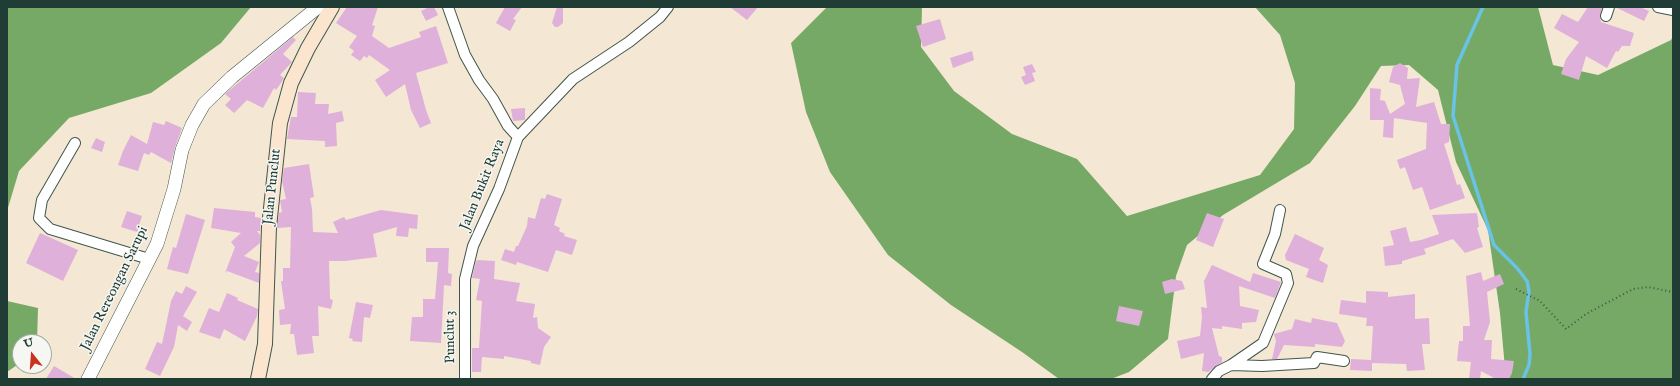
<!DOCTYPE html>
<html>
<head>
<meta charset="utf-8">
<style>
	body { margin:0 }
	#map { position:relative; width:1680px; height:386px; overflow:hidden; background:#f4e7d4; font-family:"IM FELL English",serif }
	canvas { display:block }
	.frame { position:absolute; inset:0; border:8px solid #1f3d34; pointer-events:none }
	.north { position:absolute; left:12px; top:334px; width:40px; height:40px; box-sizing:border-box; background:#f6f6f2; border:1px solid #a0aca6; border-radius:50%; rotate:343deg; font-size:11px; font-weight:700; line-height:16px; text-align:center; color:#1f3d34 }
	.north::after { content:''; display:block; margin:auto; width:14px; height:18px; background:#c8321e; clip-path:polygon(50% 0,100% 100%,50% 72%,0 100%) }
</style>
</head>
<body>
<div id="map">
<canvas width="1680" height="386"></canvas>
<div class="frame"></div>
<div class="north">U</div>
</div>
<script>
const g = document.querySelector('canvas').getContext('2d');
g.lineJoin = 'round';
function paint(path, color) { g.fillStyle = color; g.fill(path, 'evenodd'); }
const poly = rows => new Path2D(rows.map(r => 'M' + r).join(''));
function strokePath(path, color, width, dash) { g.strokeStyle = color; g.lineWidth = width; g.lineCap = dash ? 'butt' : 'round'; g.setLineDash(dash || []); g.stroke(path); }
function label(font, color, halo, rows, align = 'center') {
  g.font = font + ' "IM FELL English",serif'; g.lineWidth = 3; g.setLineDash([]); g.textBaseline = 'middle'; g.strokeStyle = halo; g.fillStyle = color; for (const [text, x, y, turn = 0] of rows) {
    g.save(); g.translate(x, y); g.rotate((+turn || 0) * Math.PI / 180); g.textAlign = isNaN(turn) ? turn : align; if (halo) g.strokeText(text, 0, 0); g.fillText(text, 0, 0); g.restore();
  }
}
paint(poly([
	[7,7,251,7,221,43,151,93,69,118,19,171,7,211],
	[827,7,922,7,921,47,954,91,1012,134,1077,159,1127,216,1260,175,1294,129,1295,83,1280,35,1255,7,1538,7,1553,65,1598,75,1671,40,1673,36,1673,379,1506,379,1500,313,1488,230,1456,162,1438,90,1409,65,1381,66,1355,106,1310,163,1223,215,1187,245,1176,276,1168,339,1129,372,1111,379,1059,379,1022,352,951,305,888,255,830,172,806,112,791,43],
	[7,301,38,308,37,342,20,342,20,363,7,372]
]), '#76a965');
strokePath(poly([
	[1483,7,1457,65,1453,116,1494,245,1517,268,1527,281,1529,291,1526,312,1530,354,1529,365,1523,379]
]), '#68c3e6', 3.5);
paint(poly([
	[347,7,378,7,372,25,375,26,372,36,389,48,421,37,419,32,436,26,448,63,416,73,426,110,431,123,420,128,411,110,405,84,386,97,375,80,390,70,369,55,367,58,364,56,360,61,351,55,354,51,349,47,357,36,336,23],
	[429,7,434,7,438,15,426,21,421,11],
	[505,7,522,7,513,19,516,20,510,31,496,23],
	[557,7,563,7,563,23,558,27,555,27,552,23],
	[730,7,758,7,747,20],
	[1588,7,1602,7,1600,17,1601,22,1634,33,1630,46,1622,46,1618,52,1616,51,1607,68,1586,56,1579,80,1561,74,1566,59,1579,42,1554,28,1562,14,1578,22],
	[1615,7,1640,7,1649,11,1644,21],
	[940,19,946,39,923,47,916,26],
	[293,37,296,40,283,54,292,62,280,75,284,78,283,80,276,90,274,88,263,108,247,100,234,113,225,105,231,99,225,94],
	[972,51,974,60,953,68,950,58],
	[1400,63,1408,68,1407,79,1420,78,1416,107,1434,102,1441,124,1450,124,1449,142,1444,144,1457,185,1460,184,1465,198,1430,210,1422,187,1413,190,1405,167,1400,169,1397,160,1426,149,1427,123,1394,118,1393,138,1383,137,1384,120,1370,120,1370,88,1381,89,1380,100,1385,101,1390,114,1405,104,1400,85,1389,82,1393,67],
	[1032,64,1036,72,1032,73,1035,81,1025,85,1021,77,1026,75,1023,67],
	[298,92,316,93,315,104,329,104,328,114,342,111,344,121,336,123,337,146,325,147,325,141,287,139,291,117,297,117],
	[525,108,525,120,513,121,511,109],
	[166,121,182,128,175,147,171,163,151,152,149,155,144,153,138,171,118,165,123,151,131,135,147,144,153,122,164,125],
	[96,138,105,142,102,152,91,148],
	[309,164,314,197,310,198,312,209,313,232,338,233,333,222,344,217,346,220,381,210,418,215,417,229,409,228,408,237,396,236,397,227,373,234,377,257,345,261,329,261,330,299,333,300,331,309,318,306,319,336,312,336,314,353,297,355,294,334,290,334,291,324,280,325,279,310,285,309,281,281,283,281,283,268,290,268,291,227,277,228,279,213,282,212,280,200,286,199,282,181,284,168],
	[547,194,562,199,554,225,560,228,559,231,565,234,564,236,577,240,572,255,556,250,548,272,517,262,516,265,501,260,505,249,514,252,516,246,518,246,527,226,528,217,535,219,541,198,545,199],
	[214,208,255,212,255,217,261,218,260,231,257,231,260,235,260,243,244,256,259,262,255,272,259,273,259,283,227,271,225,273,235,247,231,242,241,233,211,228],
	[127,211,142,216,137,232,121,227],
	[1207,213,1224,219,1213,247,1196,240],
	[1477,213,1479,227,1477,228,1483,247,1465,253,1453,239,1424,249,1426,254,1402,261,1402,264,1385,266,1383,247,1394,245,1390,231,1406,227,1410,242,1421,240,1439,234,1432,215],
	[186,214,205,220,188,274,167,269,173,247,176,248],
	[40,233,78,250,63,281,26,263],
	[1295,234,1324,248,1319,260,1328,265,1323,283,1306,277,1309,269,1286,260,1285,255],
	[426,248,449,248,448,273,452,274,451,286,444,285,441,343,410,341,412,317,423,317,423,299,435,299,438,262,426,262],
	[478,260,495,261,494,279,520,283,516,301,535,304,533,318,537,317,538,328,551,337,544,347,540,365,531,363,531,361,504,356,504,359,482,357,481,372,472,372,472,348,479,348,482,301,476,300,480,279,472,278,476,261],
	[1212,265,1250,282,1253,273,1281,282,1275,298,1239,286,1240,306,1259,310,1256,322,1242,323,1242,329,1222,326,1222,329,1212,328,1219,356,1222,357,1222,362,1208,372,1202,371,1204,353,1181,359,1177,341,1200,336,1202,317,1201,307,1207,308,1204,281],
	[1481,272,1483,281,1500,274,1504,284,1487,292,1490,322,1484,340,1492,340,1491,359,1514,361,1512,373,1509,379,1496,379,1481,371,1480,379,1469,379,1471,362,1457,361,1459,341,1463,341,1463,326,1470,326,1466,276],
	[1172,279,1182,281,1185,289,1165,294,1162,282],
	[186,286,197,292,183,316,192,322,187,331,178,325,174,347,160,376,145,369,157,342,162,344,171,301,176,291,182,294],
	[1366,291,1388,292,1388,297,1415,294,1415,319,1429,318,1430,344,1422,344,1425,370,1407,371,1406,364,1372,363,1372,371,1350,370,1351,359,1371,360,1373,326,1366,326,1367,318,1339,314,1341,300,1366,303],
	[227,293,238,298,237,300,258,309,257,316,245,341,224,329,220,339,199,332,209,308,219,312],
	[356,302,373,305,370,318,364,317,362,342,352,341,353,339,349,338],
	[1119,306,1143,311,1139,326,1116,321],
	[1312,318,1337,323,1345,341,1342,347,1315,344,1315,347,1284,345,1277,359,1272,359,1276,341,1274,334,1292,329,1295,319,1311,323],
	[54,366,76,379,46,379]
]), '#dfb0d9');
const minor = poly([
	[448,7,465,55,479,80,493,99,508,126,518,137],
	[1658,7,1673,10],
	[1606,16,1609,7],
	[75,143,42,200,39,218,50,229,149,259],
	[1231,365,1262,366,1314,363,1317,357,1344,361],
	[465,379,465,279,473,246,499,189,518,137,573,79,629,42,660,17,668,7],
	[1212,379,1219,371,1231,365,1263,343,1288,283,1286,274,1263,264,1275,234,1280,210]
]);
const tertiary = poly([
	[88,379,157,244,174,189,182,150,192,125,204,104,232,77,318,7]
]);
const secondary = poly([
	[258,379,265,344,269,227,280,123,291,83,308,48,332,7]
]);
strokePath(minor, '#3f564c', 12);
strokePath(tertiary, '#3f564c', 14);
strokePath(secondary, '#3f564c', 16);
strokePath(poly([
	[1516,289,1540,301,1566,329,1586,314,1633,289,1648,287,1673,292]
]), '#3f564c', 2, [1, 3]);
strokePath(minor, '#fff', 10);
strokePath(tertiary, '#fff', 13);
strokePath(secondary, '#fbe5cf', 14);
label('14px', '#1f3d34', '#f6f6f2', [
	["Jalan Bukit Raya",483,185,-68],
	["Jalan Punclut",273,187,-84],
	["Jalan Rereongan Sarupi",115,289,-64],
	["Punclut 3",451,337,-91]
]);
</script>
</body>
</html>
